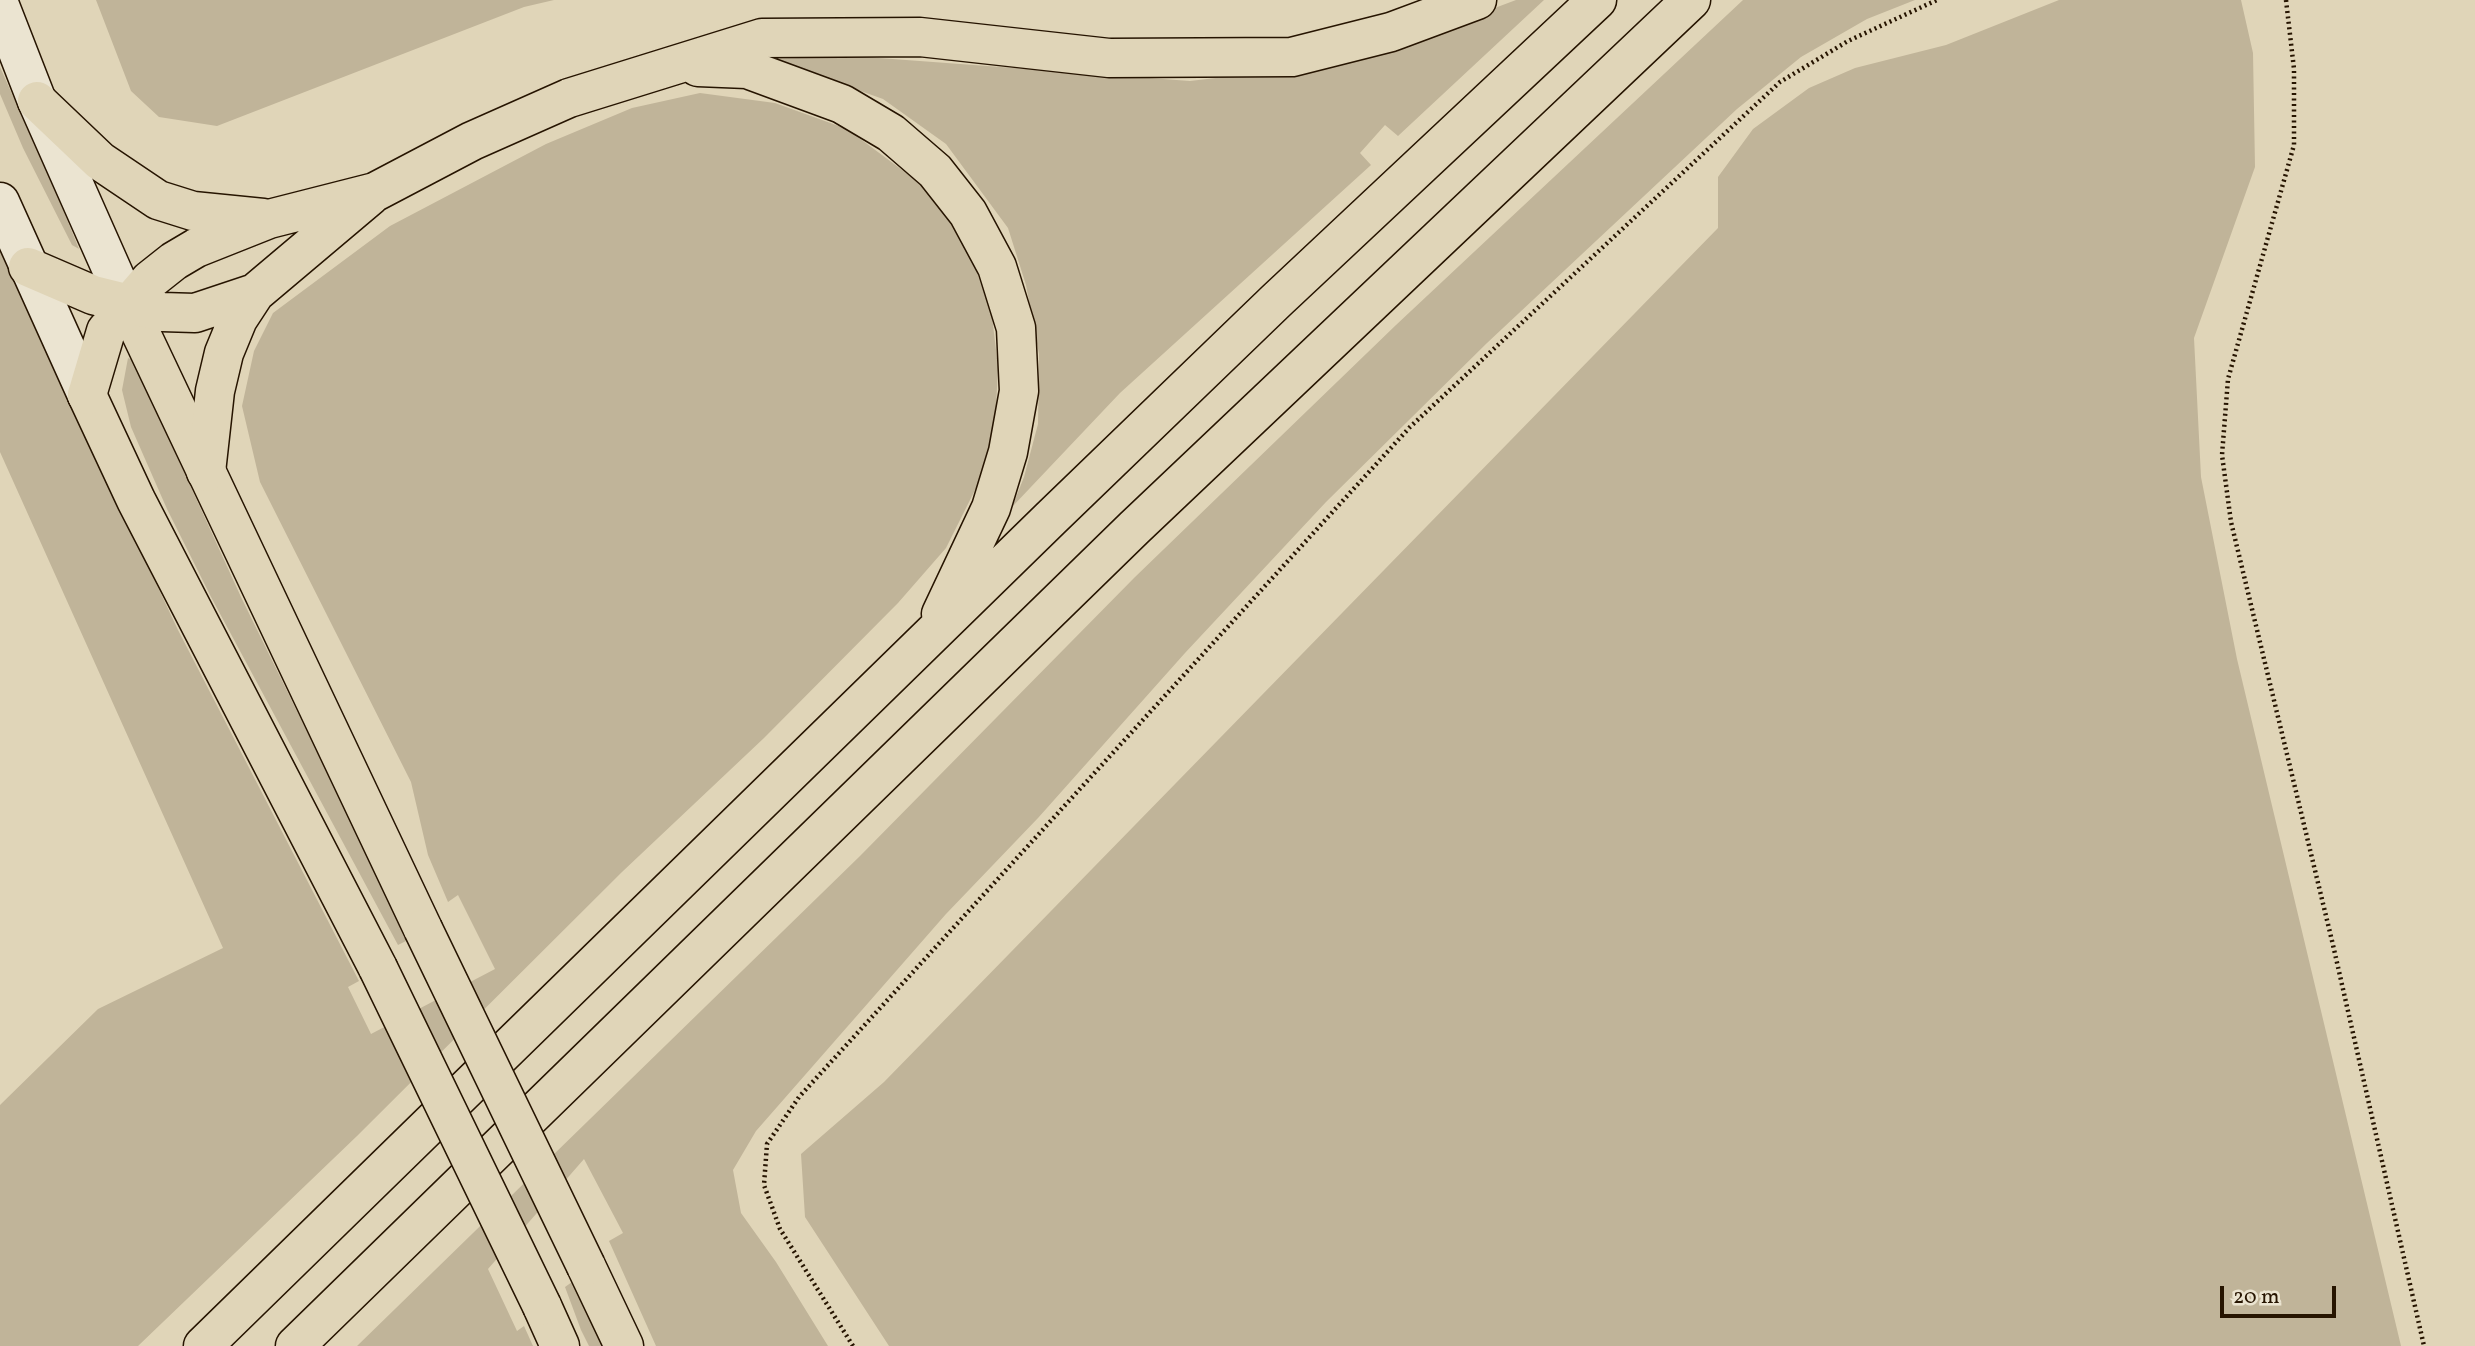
<!DOCTYPE html>
<html>
<head>
<meta charset="utf-8">
<style>
	body { margin:0 }
	#map { position:relative; width:2475px; height:1346px; overflow:hidden; background:#e0d5b8; font-family:Vollkorn,serif }
	canvas { display:block }
	.scale { position:absolute; left:2220px; top:1286px; width:116px; height:32px; box-sizing:border-box; border:4px solid #261400; border-top:0; padding-left:9px; font-size:21px; line-height:24px; white-space:nowrap; color:#261400; -webkit-text-stroke:5px #ebe4d1; paint-order:stroke }
</style>
</head>
<body>
<div id="map">
<canvas width="2475" height="1346"></canvas>
<div class="scale">20 m</div>
</div>
<script>
const g = document.querySelector('canvas').getContext('2d');
g.lineJoin = 'round';
function paint(path, color) { g.fillStyle = color; g.fill(path, 'evenodd'); }
const poly = rows => new Path2D(rows.map(r => 'M' + r).join(''));
function strokePath(path, color, width, dash) { g.strokeStyle = color; g.lineWidth = width; g.lineCap = dash ? 'butt' : 'round'; g.setLineDash(dash || []); g.stroke(path); }
paint(poly([
	[96,0,554,0,524,7,217,126,159,117,131,91],
	[1516,0,1544,0,1398,136,1385,125,1360,153,1371,165,1120,393,1012,507,1024,477,1038,424,1039,354,1026,285,1008,228,946,144,883,99,771,59,852,56,1190,81,1309,67,1383,50],
	[1743,0,1915,0,1867,19,1801,57,1737,109,1487,343,1326,502,1185,653,1038,818,946,914,756,1131,733,1170,741,1213,776,1262,828,1346,656,1346,609,1241,623,1233,584,1159,488,1269,517,1331,524,1326,533,1346,357,1346,860,856,1135,577,1396,325],
	[2059,0,2241,0,2253,53,2255,167,2194,338,2201,477,2237,659,2401,1346,889,1346,805,1217,801,1154,884,1082,1718,228,1718,177,1753,129,1809,88,1855,68,1946,45],
	[0,67,57,195,79,249,72,245,23,148,0,94],
	[700,93,775,103,847,129,925,187,967,244,992,316,998,367,995,429,978,484,946,548,898,603,764,738,622,872,357,1136,138,1346,0,1346,0,1105,98,1009,223,948,0,452,0,251,178,630,359,981,348,987,371,1034,495,969,458,895,448,902,428,855,411,782,260,482,242,406,254,351,273,313,390,226,546,144,632,108],
	[128,358,133,360,241,597,370,860,406,941,398,945,211,597,167,509,131,427,122,390],
	[572,1282,603,1346,589,1346,581,1330,565,1287]
]), '#c0b499');
const secondary = poly([
	[0,6,37,101,127,304],
	[0,202,87,395]
]);
const primary = poly([
	[127,304,423,929],
	[87,395,136,500,378,968],
	[586,1266,624,1346],
	[542,1306,560,1346]
]);
const highway = poly([
	[698,67,747,69,842,104,891,133,935,171,968,213,997,267,1016,328,1019,391,1008,452,991,508,941,614],
	[37,101,100,161,158,200,193,211,263,218],
	[28,267,93,295,162,312,195,313,255,293,370,196],
	[87,395,106,331,150,280,174,261,196,248,269,219,375,192,472,141,569,98,762,38,920,37,1109,58,1292,57,1391,32,1477,0],
	[206,472,215,391,224,353,238,319,255,293],
	[203,1346,1050,519,1276,301,1597,0],
	[295,1346,1134,528,1691,0]
]);
strokePath(secondary, '#261400', 41);
strokePath(primary, '#261400', 41);
strokePath(highway, '#261400', 41);
strokePath(poly([
	[2286,0,2294,69,2294,145,2228,379,2222,455,2231,522,2333,945,2424,1346],
	[853,1346,780,1229,764,1185,767,1144,799,1097,1410,427,1780,82,1848,41,1937,0]
]), '#261400', 4.5, [2, 3.5]);
strokePath(secondary, '#ebe4d1', 38);
strokePath(primary, '#e0d5b8', 38);
strokePath(highway, '#e0d5b8', 38);
const primaryBridge = poly([
	[423,929,586,1266],
	[378,968,542,1306]
]);
strokePath(primaryBridge, '#261400', 41, []);
strokePath(primaryBridge, '#e0d5b8', 38);
</script>
</body>
</html>
